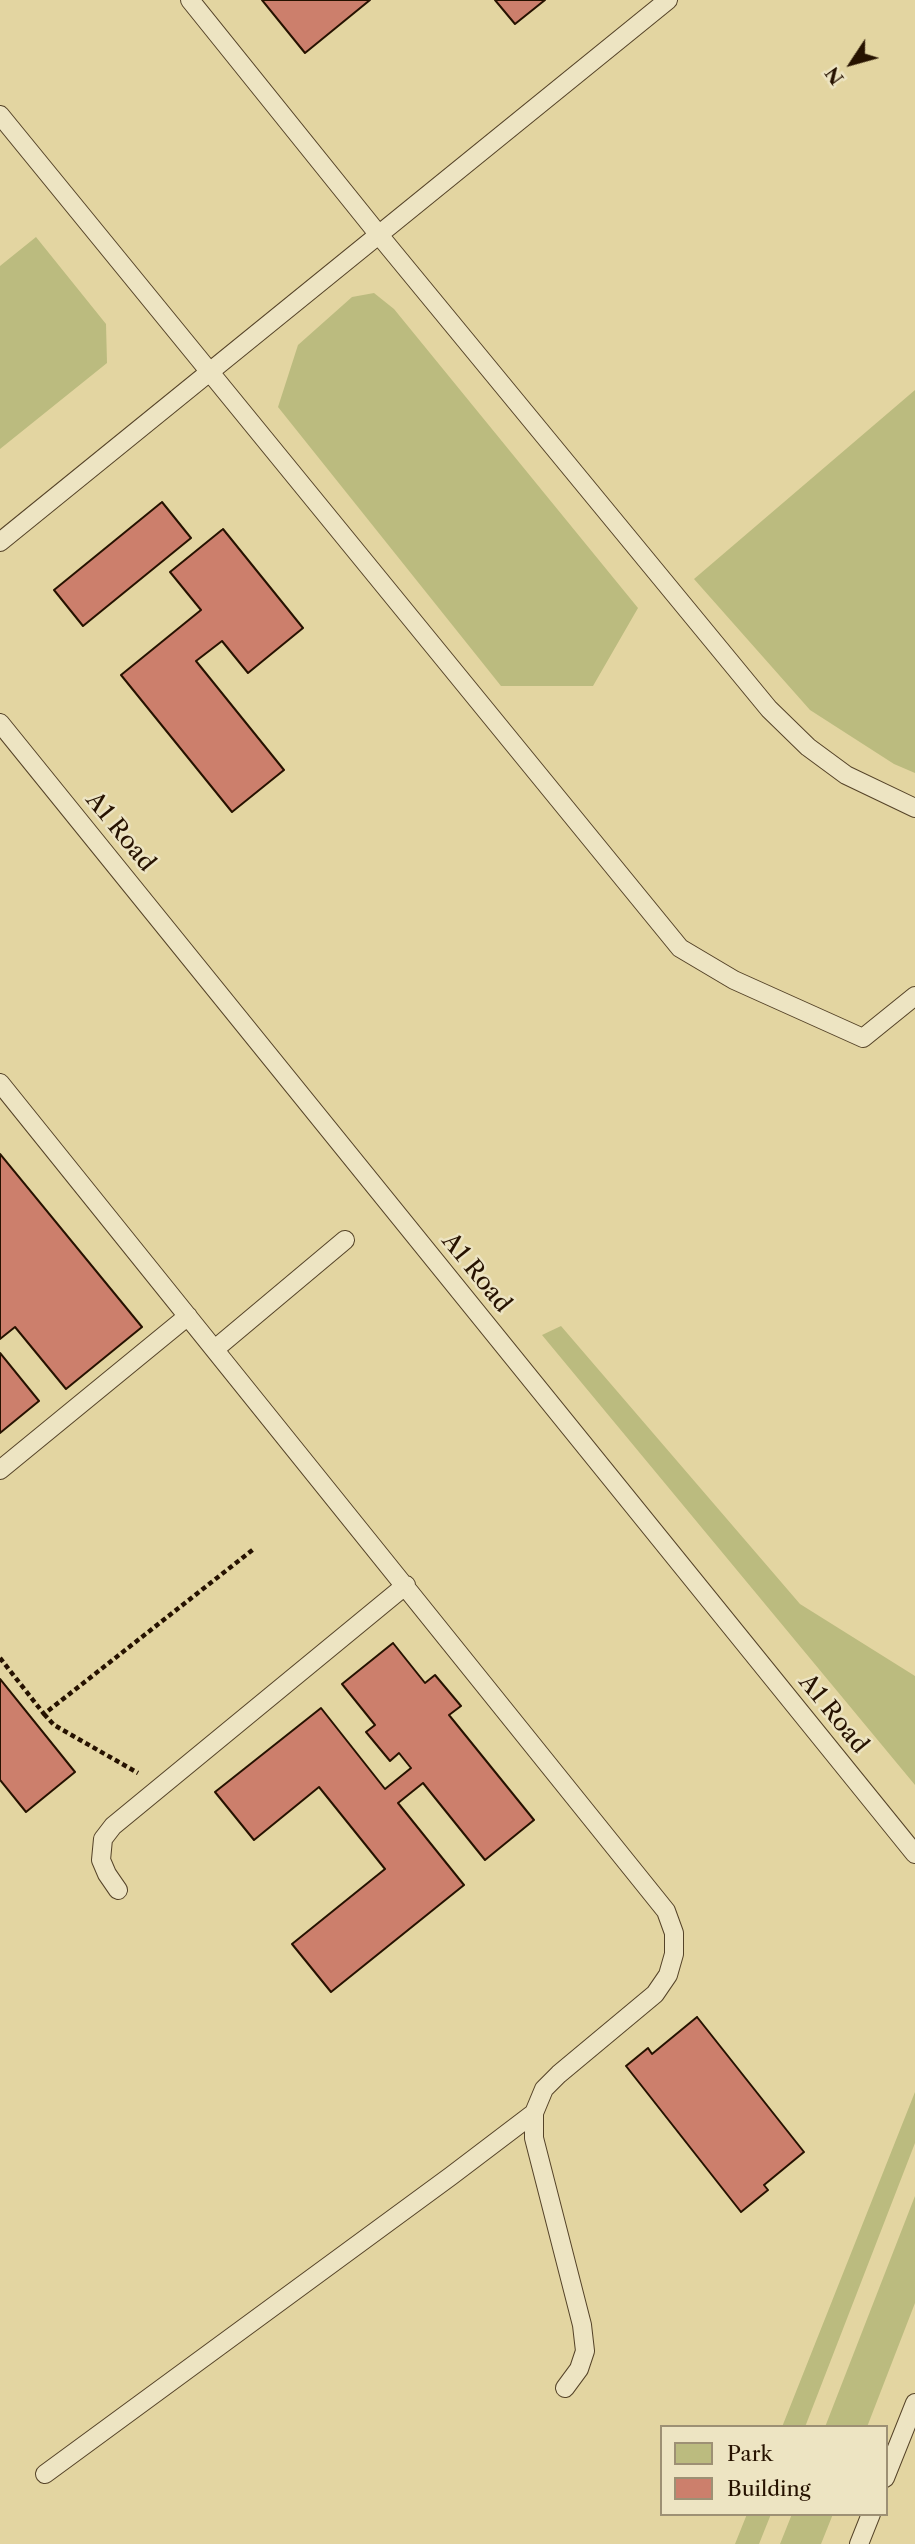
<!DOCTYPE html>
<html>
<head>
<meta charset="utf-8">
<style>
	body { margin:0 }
	#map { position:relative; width:915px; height:2544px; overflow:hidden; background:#e3d5a1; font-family:"Libre Caslon Text",serif }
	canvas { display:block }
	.legend { position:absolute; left:660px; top:2425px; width:228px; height:91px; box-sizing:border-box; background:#ede4c2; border:2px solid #9d9074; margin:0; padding:9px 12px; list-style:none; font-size:21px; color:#261200 }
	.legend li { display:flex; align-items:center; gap:14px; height:35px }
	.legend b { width:35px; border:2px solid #9d9074 }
	.north { position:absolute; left:817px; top:28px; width:70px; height:70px; -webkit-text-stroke:5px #ede4c2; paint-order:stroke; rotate:234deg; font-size:19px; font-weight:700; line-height:28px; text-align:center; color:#261200 }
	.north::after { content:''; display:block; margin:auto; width:24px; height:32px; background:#261200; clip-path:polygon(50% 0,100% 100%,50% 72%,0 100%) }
</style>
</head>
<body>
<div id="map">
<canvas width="915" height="2544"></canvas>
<ul class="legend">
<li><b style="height:19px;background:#bbbb7f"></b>Park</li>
<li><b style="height:19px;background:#cc7f6c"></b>Building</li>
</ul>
<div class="north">N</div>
</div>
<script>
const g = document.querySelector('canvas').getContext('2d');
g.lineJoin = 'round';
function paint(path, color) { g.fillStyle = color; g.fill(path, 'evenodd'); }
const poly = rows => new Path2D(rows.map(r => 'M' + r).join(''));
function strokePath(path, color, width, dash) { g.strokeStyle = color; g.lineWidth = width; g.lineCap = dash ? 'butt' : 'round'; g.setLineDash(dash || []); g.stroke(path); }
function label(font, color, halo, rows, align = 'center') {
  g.font = font + ' "Libre Caslon Text",serif'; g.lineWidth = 5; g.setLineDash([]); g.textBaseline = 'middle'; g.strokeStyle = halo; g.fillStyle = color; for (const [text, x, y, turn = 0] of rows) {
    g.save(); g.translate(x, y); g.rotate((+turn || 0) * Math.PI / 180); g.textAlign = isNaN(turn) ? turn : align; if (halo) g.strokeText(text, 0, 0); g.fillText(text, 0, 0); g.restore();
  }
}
paint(poly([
	[36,237,106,324,107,363,0,449,0,266],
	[374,293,394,309,638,608,593,686,501,686,278,407,298,345,352,297],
	[915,390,915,773,894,764,810,710,694,579],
	[561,1326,800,1604,915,1676,915,1785,542,1335],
	[915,2092,915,2143,805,2427,782,2427],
	[915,2196,915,2303,867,2427,825,2427],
	[747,2514,771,2514,759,2544,735,2544],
	[792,2514,833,2514,821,2544,780,2544]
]), '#bbbb7f');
const building = poly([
	[262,0,370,0,305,53,262,0],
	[495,0,545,0,515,24,495,0],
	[162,502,191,538,83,626,54,590,162,502],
	[223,529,303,628,248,673,222,641,196,661,284,770,232,812,121,675,201,610,170,572,223,529],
	[0,1154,142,1327,66,1389,15,1327,0,1339,0,1154],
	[0,1353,39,1401,0,1433,0,1353],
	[393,1643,425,1683,435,1675,461,1706,449,1715,534,1820,485,1860,423,1783,398,1803,464,1885,331,1992,292,1944,385,1869,319,1787,254,1840,215,1792,321,1708,385,1789,411,1768,399,1753,390,1761,366,1732,375,1725,342,1684,393,1643],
	[0,1679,75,1772,26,1812,0,1780,0,1679],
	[697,2017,804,2152,764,2185,768,2190,741,2212,626,2066,648,2048,652,2054,697,2017]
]);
paint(building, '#cc7f6c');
strokePath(building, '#261200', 2);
const service = poly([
	[190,0,379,235,769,709,808,747,846,775,915,808],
	[0,115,680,948,734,980,863,1038,915,996],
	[0,542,668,0],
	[0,723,915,1854],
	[0,1083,666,1911,674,1933,674,1954,668,1975,655,1994,559,2074,544,2089,534,2113,534,2138,582,2325,585,2351,579,2369,565,2388],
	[215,1349,345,1240],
	[0,1470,188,1316],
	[118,1890,107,1874,101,1860,103,1839,113,1826,406,1585],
	[45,2474,451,2176,534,2113],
	[885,2478,915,2403],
	[859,2544,871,2514]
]);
strokePath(service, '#554328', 20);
strokePath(poly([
	[0,1658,44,1714,255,1548],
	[44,1714,54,1725,138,1773]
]), '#261200', 4.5, [5, 3.5]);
strokePath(service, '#ede4c2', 18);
label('24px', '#261200', '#ede4c2', [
	["A1 Road",120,832,51],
	["A1 Road",476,1273,51],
	["A1 Road",833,1714,51]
]);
</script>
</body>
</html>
